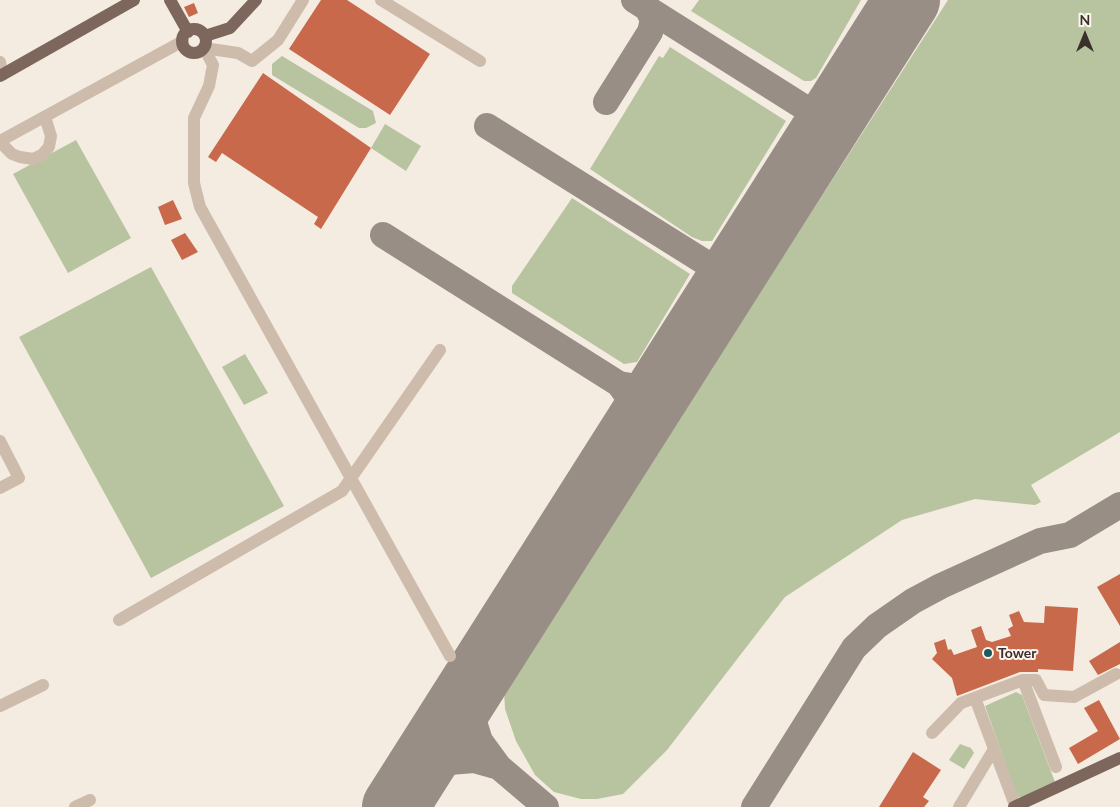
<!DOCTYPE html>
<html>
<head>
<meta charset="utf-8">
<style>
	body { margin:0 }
	#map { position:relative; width:1120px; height:807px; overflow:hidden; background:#f4ebe1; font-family:Lato,sans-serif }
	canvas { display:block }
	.north { position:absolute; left:1060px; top:10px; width:50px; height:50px; -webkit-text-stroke:4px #fbf5ee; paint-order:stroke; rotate:0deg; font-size:14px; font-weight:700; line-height:20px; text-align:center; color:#3b302b }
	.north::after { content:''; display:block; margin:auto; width:18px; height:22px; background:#3b302b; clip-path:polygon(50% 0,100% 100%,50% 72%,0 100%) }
</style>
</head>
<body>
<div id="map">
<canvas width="1120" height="807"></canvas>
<div class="north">N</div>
</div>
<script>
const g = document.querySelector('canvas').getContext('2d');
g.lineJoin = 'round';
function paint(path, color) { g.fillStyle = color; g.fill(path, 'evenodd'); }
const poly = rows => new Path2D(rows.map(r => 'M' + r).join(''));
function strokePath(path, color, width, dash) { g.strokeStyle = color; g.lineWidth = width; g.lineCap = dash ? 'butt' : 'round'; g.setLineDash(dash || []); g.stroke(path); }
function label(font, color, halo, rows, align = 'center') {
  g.font = font + ' Lato,sans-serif'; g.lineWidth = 4; g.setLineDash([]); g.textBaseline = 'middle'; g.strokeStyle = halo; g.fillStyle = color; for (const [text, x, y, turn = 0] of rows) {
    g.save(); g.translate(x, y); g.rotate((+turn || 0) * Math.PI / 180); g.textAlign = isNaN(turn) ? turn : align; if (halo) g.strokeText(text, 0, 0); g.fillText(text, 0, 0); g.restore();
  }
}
paint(poly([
	[699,0,861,0,816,78,811,81,804,81,691,11],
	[948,0,1120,0,1120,432,1031,485,1041,502,1035,505,975,499,902,520,785,597,667,750,623,794,597,799,581,799,554,792,535,775,516,741,505,709,504,690],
	[670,47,786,121,712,241,702,241,692,237,590,169,659,56,663,58],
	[282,56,373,111,376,123,366,128,359,128,272,75,272,64],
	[385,124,421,146,406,171,371,148],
	[76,140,131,238,68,273,13,174],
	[572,198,690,274,637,362,624,364,512,293,512,286],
	[151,267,284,506,151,578,19,337],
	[245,354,268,393,244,405,222,367],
	[1016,692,1022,695,1055,782,1021,798,1017,796,985,706],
	[960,744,971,748,974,753,964,769,949,760]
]), '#b8c4a0');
strokePath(poly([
	[634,0,829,123],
	[606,102,650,32,653,20,647,8],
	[487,126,730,278],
	[383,235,619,384,642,388,656,383,672,370],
	[619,384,627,395,632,407,633,420,627,441],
	[484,667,475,691,473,719,480,741,499,767],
	[404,793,426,770,437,763,474,760,499,767,546,807],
	[754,807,854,648,877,626,913,601,941,586,1040,541,1070,535,1120,505]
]), '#988e86', 26);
strokePath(poly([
	[395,807,907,0]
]), '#988e86', 66);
paint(poly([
	[321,0,347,0,430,54,390,115,289,49],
	[194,3,198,13,189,17,184,7],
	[263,73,371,148,321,229,314,224,318,217,222,153,216,162,208,157],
	[173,200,182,219,165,225,158,207],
	[185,233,198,252,182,260,171,240],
	[1120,574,1120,626,1097,587],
	[1045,606,1078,608,1073,671,1038,669,1038,672,1020,672,957,696,952,678,932,659,937,653,934,643,945,639,948,650,951,649,954,655,977,647,971,630,981,626,986,640,992,642,1011,636,1008,629,1013,626,1009,615,1019,611,1024,622,1044,623],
	[1120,642,1120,664,1098,675,1089,661],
	[1099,700,1120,739,1078,764,1069,748,1098,731,1084,708],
	[913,752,941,770,923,797,929,801,924,807,879,807]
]), '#c8694b');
strokePath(poly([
	[303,0,278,40,252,61,238,53,204,48,213,65,209,86,194,118,194,183,200,207,450,656],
	[381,0,480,61],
	[0,62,2,74],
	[0,141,183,41],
	[0,142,12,154,20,157,33,159,42,155,49,147,51,136,45,117],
	[0,441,19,478,0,488],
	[119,620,342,491,440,350],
	[1023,680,1056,767],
	[975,698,1015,805],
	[0,706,43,685],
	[932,733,961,703,1023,680,1036,680,1044,695,1074,697,1116,674],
	[75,807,90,800],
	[959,807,994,749]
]), '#cdbbac', 12);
strokePath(poly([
	[170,0,188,32],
	'182 41a12 12 0 1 1 24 0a12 12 0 1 1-24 0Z',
	[205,36,230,28,256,0],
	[0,76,134,0],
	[1014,807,1120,758]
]), '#7d675c', 12);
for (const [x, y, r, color] of [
	[988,653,5,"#1f5a5e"]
]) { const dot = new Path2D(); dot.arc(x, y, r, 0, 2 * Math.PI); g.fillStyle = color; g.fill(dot); strokePath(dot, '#fbf5ee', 2); }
label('bold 14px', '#3b302b', '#fbf5ee', [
	["Tower",998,653]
], 'left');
</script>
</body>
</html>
